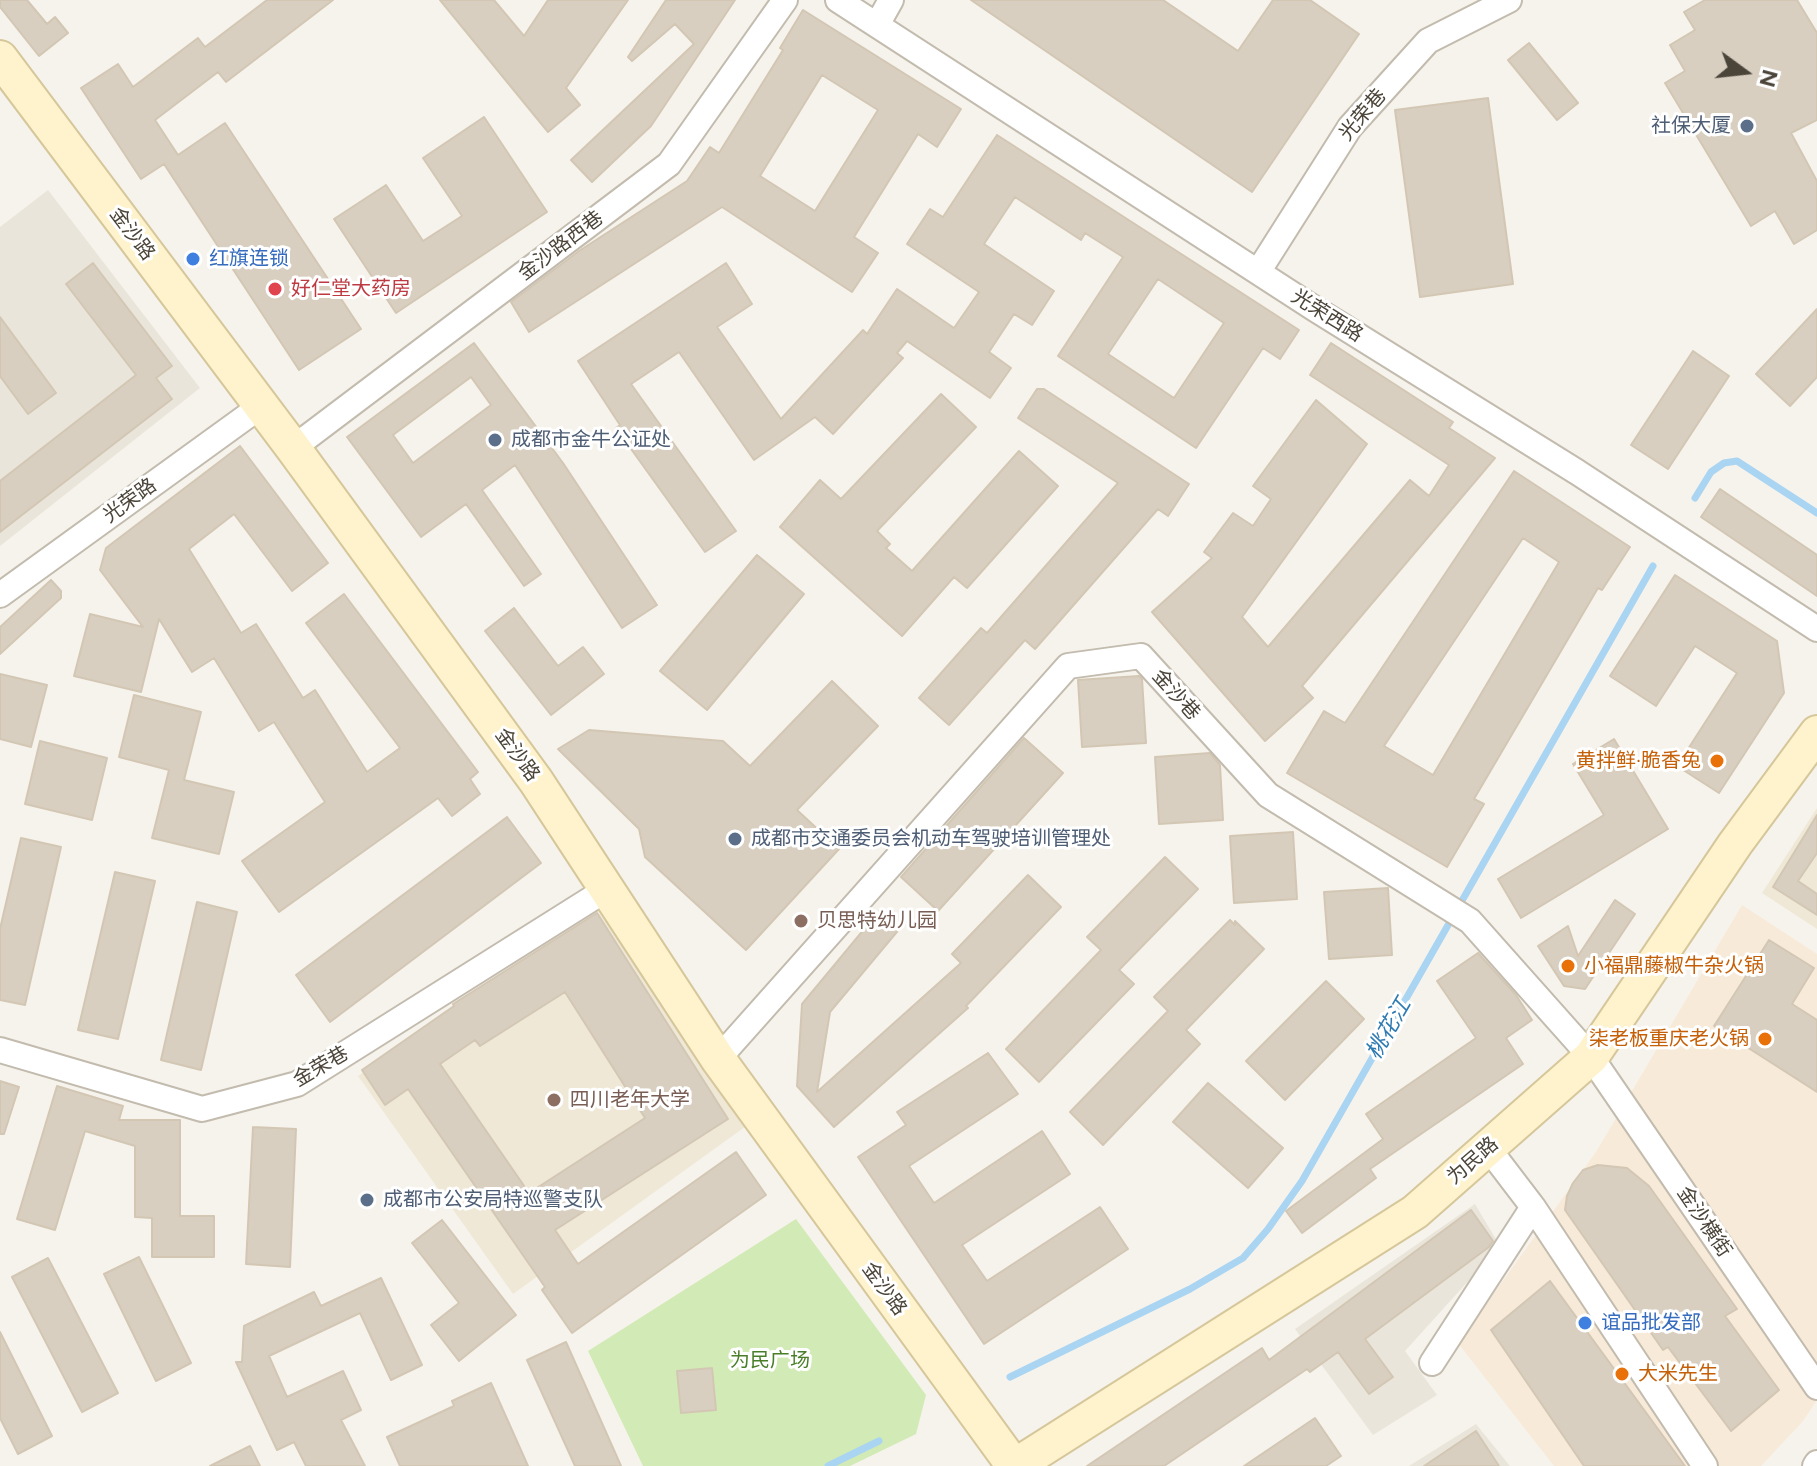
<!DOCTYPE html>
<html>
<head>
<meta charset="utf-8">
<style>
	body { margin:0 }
	#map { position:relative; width:1817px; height:1466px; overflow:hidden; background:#f6f3ec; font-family:Figtree,sans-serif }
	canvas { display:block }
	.north { position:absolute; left:1705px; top:32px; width:80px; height:80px; -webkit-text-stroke:6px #fff; paint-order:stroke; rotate:105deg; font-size:22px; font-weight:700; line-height:32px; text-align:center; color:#4b4439 }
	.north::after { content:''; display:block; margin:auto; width:28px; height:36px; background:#4b4439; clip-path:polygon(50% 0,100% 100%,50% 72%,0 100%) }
</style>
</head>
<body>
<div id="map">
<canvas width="1817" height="1466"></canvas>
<div class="north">N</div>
</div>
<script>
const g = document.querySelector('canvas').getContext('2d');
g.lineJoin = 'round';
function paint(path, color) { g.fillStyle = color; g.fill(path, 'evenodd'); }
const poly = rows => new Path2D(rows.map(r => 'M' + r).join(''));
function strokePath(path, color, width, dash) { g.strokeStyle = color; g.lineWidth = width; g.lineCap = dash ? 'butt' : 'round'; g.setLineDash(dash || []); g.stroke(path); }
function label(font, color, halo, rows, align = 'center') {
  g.font = font + ' Figtree,"Noto Sans SC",sans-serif'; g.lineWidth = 6; g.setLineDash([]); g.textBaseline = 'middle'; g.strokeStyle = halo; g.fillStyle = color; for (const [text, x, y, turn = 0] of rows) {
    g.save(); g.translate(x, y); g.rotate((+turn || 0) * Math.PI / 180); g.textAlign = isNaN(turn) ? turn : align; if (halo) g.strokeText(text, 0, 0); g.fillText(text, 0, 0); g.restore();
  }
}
paint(poly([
	[48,190,200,388,0,546,0,227],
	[1475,1204,1500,1246,1405,1351,1437,1395,1373,1435,1295,1329],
	[1476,1424,1510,1466,1409,1466]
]), '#eae5da');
paint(poly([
	[1742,905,1817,954,1817,1400,1803,1421,1761,1466,1554,1466,1458,1343,1596,1152]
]), '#f7ead8');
paint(poly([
	[1817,808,1817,929,1762,893],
	[594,906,749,1124,513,1294,358,1076]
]), '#efe8d6');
paint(poly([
	[796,1219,926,1395,916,1434,850,1466,643,1466,588,1351]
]), '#d2eab5');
strokePath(poly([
	[1695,498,1711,472,1724,463,1737,461,1817,513],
	[1010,1377,1190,1289,1243,1258,1268,1229,1302,1181,1653,566],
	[828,1466,879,1441]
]), '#a9d4f2', 7);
const building = poly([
	[0,0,27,0,47,24,55,17,68,33,39,56,0,7,0,0],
	[267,0,333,0,226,82,218,72,155,120,178,155,225,123,361,329,299,370,164,164,141,179,81,88,118,64,133,87,198,38,205,47,267,0],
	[440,0,494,0,524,36,548,0,628,0,566,88,580,105,548,132,440,0],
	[666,0,735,0,651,126,592,182,571,160,694,44,675,24,632,61,628,57,666,0],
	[971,0,1163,0,1238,51,1273,0,1310,0,1359,34,1252,192,971,0],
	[1705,0,1797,0,1817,33,1817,120,1791,133,1817,181,1817,230,1794,244,1775,211,1751,226,1665,83,1685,71,1670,45,1695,30,1684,12,1705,0],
	[803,10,961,109,937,147,918,134,854,237,878,253,852,292,722,207,529,332,511,302,579,251,687,181,710,147,719,153,783,50,780,48,803,10],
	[822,75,878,110,815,211,760,176,822,75],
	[1529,43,1578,103,1557,120,1508,60,1529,43],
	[1488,98,1513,284,1420,297,1395,110,1488,98],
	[484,117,547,212,396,313,334,219,386,185,423,241,462,216,423,158,484,117],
	[997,135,1299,330,1280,359,1263,348,1196,448,1058,356,1123,257,1085,233,1081,240,1015,197,984,244,1054,291,1032,325,1014,314,989,352,1011,368,990,398,907,341,897,353,903,358,833,434,815,417,754,460,679,352,631,384,736,531,705,552,616,428,620,425,578,361,726,263,752,304,717,327,781,419,863,330,867,334,897,289,954,328,979,292,907,244,930,209,943,217,997,135],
	[1158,279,1224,323,1174,398,1108,354,1158,279],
	[93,263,172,366,156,378,172,399,0,532,0,481,136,375,66,284,93,263],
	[1817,309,1817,377,1790,406,1756,374,1817,309],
	[0,317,56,393,28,414,0,376,0,317],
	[474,343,563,463,657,605,622,628,515,465,482,490,541,574,524,586,466,504,421,537,347,437,474,343],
	[471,377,491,405,413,463,393,435,471,377],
	[1331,343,1453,422,1449,428,1495,458,1302,686,1313,698,1265,741,1152,612,1212,558,1204,552,1233,513,1253,526,1271,499,1253,486,1316,400,1367,444,1242,617,1268,647,1410,480,1429,496,1449,465,1310,375,1331,343],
	[1693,351,1729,376,1668,469,1631,445,1693,351],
	[1037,389,1044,389,1189,484,1168,516,1158,509,1035,649,1025,640,949,725,919,698,981,628,987,633,1118,483,1018,418,1037,389],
	[941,394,976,427,877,531,890,544,886,548,912,571,1019,451,1058,486,967,588,954,577,902,636,780,527,820,480,841,499,941,394],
	[240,446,328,563,292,591,234,514,189,549,241,633,256,624,303,698,315,690,367,772,400,748,306,623,344,594,478,772,470,779,480,794,452,816,438,798,279,912,242,861,325,802,274,722,259,731,214,658,192,672,159,619,141,692,74,676,90,614,143,627,100,570,106,548,240,446],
	[1514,471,1630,547,1602,590,1598,588,1474,799,1484,804,1447,867,1287,773,1324,711,1345,723,1514,471],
	[1523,538,1559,562,1433,775,1384,746,1523,538],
	[1720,489,1817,555,1817,596,1701,517,1720,489],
	[757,555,804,594,707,710,660,671,757,555],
	[1675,575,1777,641,1784,693,1719,793,1677,766,1737,673,1695,646,1656,706,1610,676,1675,575],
	[51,580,61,591,61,598,0,654,0,627,51,580],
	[514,608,558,666,583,647,604,674,551,715,485,631,514,608],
	[0,674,47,685,31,747,0,739,0,674],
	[1139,676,1142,679,1146,743,1082,747,1078,680,1139,676],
	[832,681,878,726,797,810,839,849,746,950,645,857,639,829,558,749,589,730,723,741,750,766,832,681],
	[134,695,201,712,184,780,234,792,219,854,152,838,169,770,119,757,134,695],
	[1024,738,1063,773,938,911,901,877,1024,738],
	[1614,739,1668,829,1521,918,1498,879,1604,815,1573,764,1614,739],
	[40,741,107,758,92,820,25,804,40,741],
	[1210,753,1220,765,1223,820,1159,824,1155,757,1210,753],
	[1817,815,1817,853,1798,881,1817,894,1817,915,1773,887,1817,815],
	[507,817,541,863,330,1022,296,975,507,817],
	[1293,832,1297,899,1234,903,1230,836,1293,832],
	[21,838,61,847,25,1005,0,1000,0,929,21,838],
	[1165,857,1198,889,1119,970,1134,984,1039,1082,1006,1049,1101,950,1087,937,1165,857],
	[115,872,155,881,118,1039,78,1030,115,872],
	[1028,875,1061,907,966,1006,968,1008,834,1127,797,1086,802,1004,880,910,901,927,830,1012,817,1092,961,963,952,954,1028,875],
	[1388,888,1392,955,1329,959,1324,892,1388,888],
	[1615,900,1635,914,1585,989,1564,986,1538,946,1568,926,1578,956,1615,900],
	[197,902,237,912,201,1070,161,1060,197,902],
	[597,913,728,1119,555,1230,578,1264,736,1152,766,1195,572,1333,542,1290,545,1287,408,1089,385,1105,362,1070,454,1006,453,1004,597,913],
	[565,992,645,1118,529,1193,440,1064,475,1040,480,1046,565,992],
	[1230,920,1235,925,1235,921,1264,949,1186,1030,1200,1044,1103,1145,1070,1112,1168,1011,1154,997,1230,920],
	[1769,940,1814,968,1792,1004,1817,1020,1817,1092,1714,1026,1769,940],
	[1478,953,1516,995,1532,1020,1506,1038,1523,1064,1370,1169,1376,1178,1302,1233,1286,1211,1383,1139,1366,1114,1476,1038,1437,981,1478,953],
	[1326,981,1364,1019,1285,1100,1246,1061,1326,981],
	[988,1053,1018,1094,909,1166,934,1203,1042,1131,1070,1174,962,1245,987,1281,1100,1207,1128,1249,984,1344,858,1157,906,1125,897,1112,988,1053],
	[0,1081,19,1087,4,1134,0,1134,0,1081],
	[1208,1083,1283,1148,1248,1188,1173,1122,1208,1083],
	[57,1086,123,1106,119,1120,180,1120,180,1216,214,1216,214,1257,152,1257,152,1218,135,1217,135,1146,85,1131,55,1230,17,1219,57,1086],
	[253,1127,296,1129,290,1267,246,1264,253,1127],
	[1598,1165,1627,1168,1649,1186,1737,1309,1725,1316,1779,1390,1731,1431,1668,1347,1663,1350,1565,1210,1567,1196,1573,1183,1583,1170,1598,1165],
	[1471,1210,1493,1241,1489,1247,1365,1339,1393,1377,1369,1394,1338,1352,1310,1372,1307,1369,1164,1466,1087,1466,1262,1348,1269,1360,1471,1210],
	[442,1220,516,1315,459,1361,431,1325,459,1303,412,1243,442,1220],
	[139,1257,191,1363,156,1381,104,1274,139,1257],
	[48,1258,118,1393,82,1412,12,1277,48,1258],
	[381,1278,422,1365,391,1380,360,1313,269,1356,287,1397,343,1371,361,1410,341,1420,365,1466,306,1466,294,1442,277,1450,236,1362,242,1362,244,1326,314,1292,321,1306,381,1278],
	[1550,1281,1685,1466,1584,1466,1491,1330,1550,1281],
	[0,1332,52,1436,18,1454,0,1418,0,1332],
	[566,1342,621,1466,575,1466,527,1360,566,1342],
	[712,1368,716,1410,681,1413,677,1371,712,1368],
	[491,1383,528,1466,400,1466,387,1437,454,1406,452,1401,491,1383],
	[1315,1418,1341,1456,1326,1466,1244,1466,1315,1418],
	[1476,1431,1499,1466,1424,1466,1476,1431],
	[250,1446,260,1466,210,1466,250,1446]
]);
paint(building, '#d8cfc1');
strokePath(building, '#d3c7b4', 2);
const street = poly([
	[838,0,1315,309,1577,472,1817,629],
	[877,25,891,0],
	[1258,272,1350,127,1428,41,1509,0],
	[293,448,669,164,785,0],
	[0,595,261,406],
	[0,1050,202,1109,297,1084,607,889],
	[718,1059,1068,666,1141,656,1268,795,1470,921,1591,1057,1817,1387],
	[1533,1207,1705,1466],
	[1432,1363,1533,1207,1488,1148],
	[1815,1466,1817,1463]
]);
const secondary = poly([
	[0,58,293,448,536,781,718,1059,1014,1466],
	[1015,1466,1415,1212,1591,1057,1735,844,1817,733]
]);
strokePath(street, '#c2bbae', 28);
strokePath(secondary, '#d6c79b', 38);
strokePath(street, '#fff', 24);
strokePath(secondary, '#fff3cd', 34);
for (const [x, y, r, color] of [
	[1747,126,8,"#5c6f8a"],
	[193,259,8,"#3f7fe0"],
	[275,289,8,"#e0444e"],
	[495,440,8,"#5c6f8a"],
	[1717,761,8,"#e8710a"],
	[735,839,8,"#5c6f8a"],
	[801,921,8,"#8d6e63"],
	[1568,966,8,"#e8710a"],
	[1765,1039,8,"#e8710a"],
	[554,1100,8,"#8d6e63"],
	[367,1200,8,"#5c6f8a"],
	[1585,1323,8,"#3f7fe0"],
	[1622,1374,8,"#e8710a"]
]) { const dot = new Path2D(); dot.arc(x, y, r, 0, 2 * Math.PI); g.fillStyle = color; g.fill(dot); strokePath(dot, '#fff', 3); }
label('20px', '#4b4439', '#fff', [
	["光荣巷",1363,115,-50],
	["金沙路",132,234,53],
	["金沙路西巷",561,246,-37],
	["光荣西路",1327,316,32],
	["光荣路",130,501,-36],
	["金沙巷",1176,695,48],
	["金沙路",517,755,54],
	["金荣巷",321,1067,-30],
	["为民路",1473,1161,-41],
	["金沙横街",1704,1222,56],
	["金沙路",884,1289,54]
]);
label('20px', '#4e5e75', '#fff', [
	["社保大厦",1731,126,"right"],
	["成都市金牛公证处",511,440],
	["成都市交通委员会机动车驾驶培训管理处",751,839],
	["成都市公安局特巡警支队",383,1200]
], 'left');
label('20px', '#366cbe', '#fff', [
	["红旗连锁",209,259],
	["谊品批发部",1601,1323]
], 'left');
label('20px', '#be3a42', '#fff', [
	["好仁堂大药房",291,289]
], 'left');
label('20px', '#c56008', '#fff', [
	["黄拌鲜·脆香兔",1701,761],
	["小福鼎藤椒牛杂火锅",1584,966,"left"],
	["柒老板重庆老火锅",1749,1039],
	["大米先生",1638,1374,"left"]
], 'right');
label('20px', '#785e54', '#fff', [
	["贝思特幼儿园",817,921],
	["四川老年大学",570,1100]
], 'left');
label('20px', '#4a7f2a', '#fff', [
	["为民广场",770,1361]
]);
label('italic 22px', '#2e7ab2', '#fff', [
	["桃花江",1389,1029,-60]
]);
</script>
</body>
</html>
